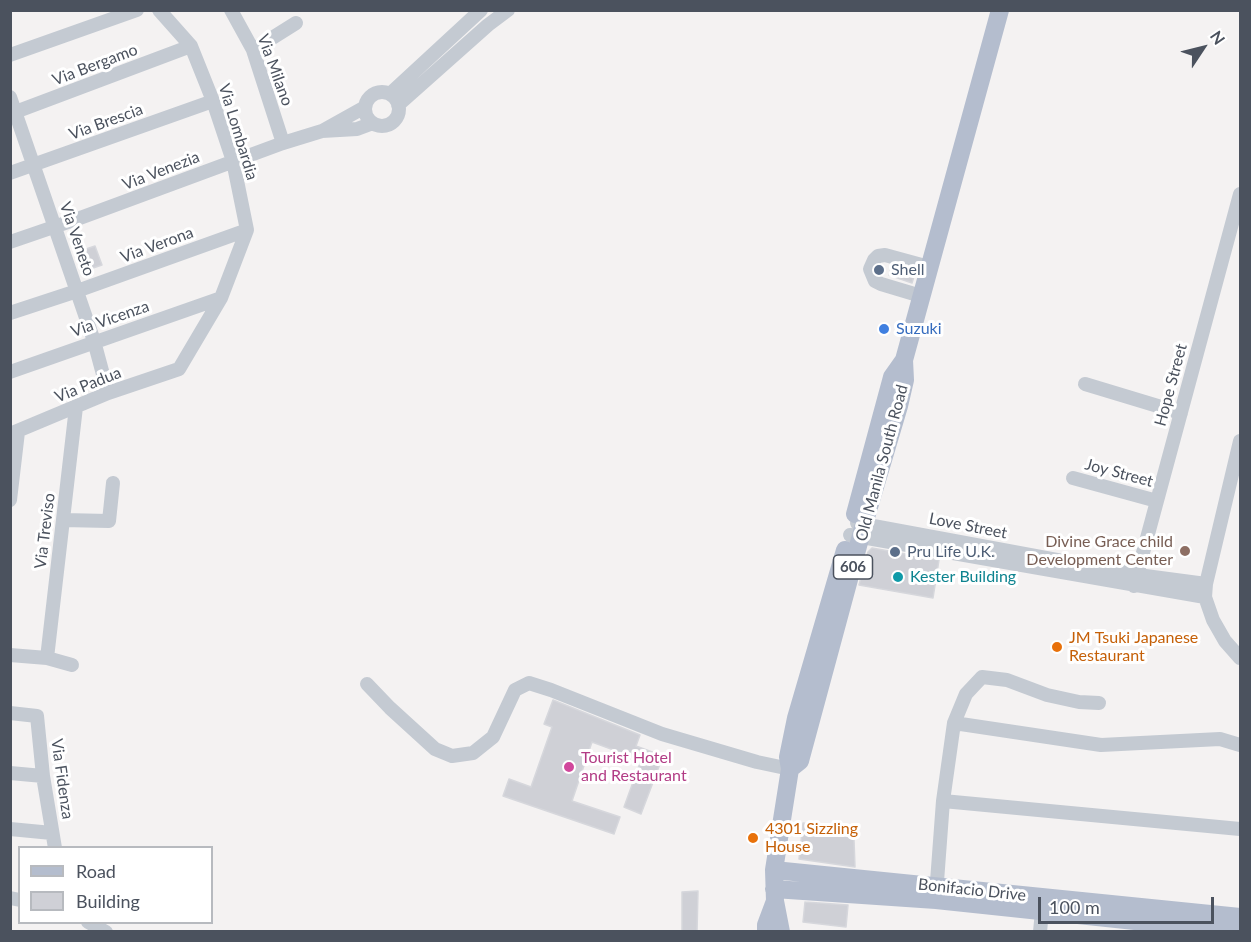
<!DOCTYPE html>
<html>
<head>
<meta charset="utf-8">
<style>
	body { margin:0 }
	#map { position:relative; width:1251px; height:942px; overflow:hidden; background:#f4f2f2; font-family:Lato,sans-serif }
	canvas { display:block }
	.frame { position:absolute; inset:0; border:12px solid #4b525e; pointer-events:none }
	.legend { position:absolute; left:18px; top:846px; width:195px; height:78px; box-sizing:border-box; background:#fff; border:2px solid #b7babf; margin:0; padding:8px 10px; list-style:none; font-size:18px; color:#4b525e }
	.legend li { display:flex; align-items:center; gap:12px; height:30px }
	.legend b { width:30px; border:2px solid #b7babf }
	.north { position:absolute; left:1173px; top:18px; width:60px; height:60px; -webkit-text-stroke:4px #fff; paint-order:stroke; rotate:55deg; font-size:16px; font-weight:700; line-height:24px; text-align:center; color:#4b525e }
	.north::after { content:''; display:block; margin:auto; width:21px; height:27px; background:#4b525e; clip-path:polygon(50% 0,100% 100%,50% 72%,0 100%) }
	.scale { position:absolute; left:1038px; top:897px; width:176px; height:27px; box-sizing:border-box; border:3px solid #4b525e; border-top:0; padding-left:8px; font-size:18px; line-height:21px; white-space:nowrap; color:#4b525e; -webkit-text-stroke:4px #fff; paint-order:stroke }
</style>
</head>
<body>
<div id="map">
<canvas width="1251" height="942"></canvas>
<div class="frame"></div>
<ul class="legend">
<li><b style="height:8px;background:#b4bdce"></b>Road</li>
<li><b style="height:16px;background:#cfd0d6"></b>Building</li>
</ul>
<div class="north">N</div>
<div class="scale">100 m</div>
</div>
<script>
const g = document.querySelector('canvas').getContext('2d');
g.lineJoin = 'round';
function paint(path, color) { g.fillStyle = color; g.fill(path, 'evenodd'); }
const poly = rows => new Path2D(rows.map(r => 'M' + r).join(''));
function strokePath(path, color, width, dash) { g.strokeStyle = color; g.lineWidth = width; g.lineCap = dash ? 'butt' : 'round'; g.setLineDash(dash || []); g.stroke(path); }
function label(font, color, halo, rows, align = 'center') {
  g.font = font + ' Lato,sans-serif'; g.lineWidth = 6; g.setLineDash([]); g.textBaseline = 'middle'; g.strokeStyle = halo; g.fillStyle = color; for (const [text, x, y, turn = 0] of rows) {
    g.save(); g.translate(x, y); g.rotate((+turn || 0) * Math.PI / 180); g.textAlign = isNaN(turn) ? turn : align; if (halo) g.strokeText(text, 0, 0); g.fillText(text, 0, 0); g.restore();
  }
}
const building = poly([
	[95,246,102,265,87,270,80,251,95,246],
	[892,266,915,273,912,283,889,275,892,266],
	[872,548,939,560,933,598,859,585,868,552,872,548],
	[553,700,640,735,636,746,663,756,641,814,624,807,641,760,592,742,572,801,620,817,614,834,503,796,509,779,531,787,552,727,544,724,553,700],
	[803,823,832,828,854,840,855,867,799,859,803,823],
	[698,891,697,932,682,932,682,892,698,891],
	[805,902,848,905,846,927,803,922,805,902]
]);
paint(building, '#cfd0d6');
strokePath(building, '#d6d7dc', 1.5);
strokePath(poly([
	[231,10,253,50,283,143],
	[253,50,296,23],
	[10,55,137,10],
	'365 109a17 17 0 1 1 34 0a17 17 0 1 1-34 0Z',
	[390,94,481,10],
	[10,97,94,341,108,393],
	[398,105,488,25,508,10],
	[10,114,191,46],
	[322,131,357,129,373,123],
	[10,173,213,101],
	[10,242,80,218,283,143,322,131,365,107],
	[921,296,881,284,875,281,870,269,874,260,878,256,885,255,929,267],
	[10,313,77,291,247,230],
	[10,372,221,298],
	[1085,384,1181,413],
	[10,434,108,393,179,369,221,298,247,230,233,161,213,101,191,46,159,10],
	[1240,441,1206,584,1205,597,1213,620,1225,641,1240,658],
	[1073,478,1157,501],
	[10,500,18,432],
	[63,520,109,521,113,483],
	[857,523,1138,575,1206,584],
	[850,535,1205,597],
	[1134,586,1240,194],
	[10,655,47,658,72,665],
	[47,658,76,407],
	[367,684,390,708,435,749,452,756,473,753,493,737,515,690,529,683,551,690,662,734,757,762,790,769],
	[10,713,37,716,43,776,55,848],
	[954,723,1101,745,1220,739,1240,745],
	[10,773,43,776],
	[943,801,1240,829],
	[10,829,52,833],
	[936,895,943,801,954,723,966,694,982,677,1007,680,1047,695,1079,702,1099,703],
	[10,898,20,900],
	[88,922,106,932],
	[1040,932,1042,911]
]), '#c4cad2', 14);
strokePath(poly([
	[855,514,892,377,904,360],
	[790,769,800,761,864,524,899,406,905,380,904,360,1000,10],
	[774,870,1240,917],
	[774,889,936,900,1239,932],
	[766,932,766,925,775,901],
	[781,932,775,901,774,870,790,769,788,757,796,718,845,550]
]), '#b4bdce', 18);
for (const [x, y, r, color] of [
	[879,270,6,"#5c6f8a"],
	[884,329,6,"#3f7fe0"],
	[1185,551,6,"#8d6e63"],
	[895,552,6,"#5c6f8a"],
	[898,577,6,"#0f9aa8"],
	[1057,647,6,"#e8710a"],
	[569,767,6,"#d1479c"],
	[753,838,6,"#e8710a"]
]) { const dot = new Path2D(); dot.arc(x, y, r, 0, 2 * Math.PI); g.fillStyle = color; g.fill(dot); strokePath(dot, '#fff', 2); }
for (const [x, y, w] of [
	[853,567,39]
]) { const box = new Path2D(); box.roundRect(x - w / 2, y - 12, w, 24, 4.5); g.fillStyle = '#fff'; g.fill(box); strokePath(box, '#4b525e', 1.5); }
label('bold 15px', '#4b525e', null, [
	["606",853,567]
]);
label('16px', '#4b525e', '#fff', [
	["Via Bergamo",95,65,-21],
	["Via Milano",275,70,70],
	["Via Brescia",106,122,-20],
	["Via Lombardia",238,132,73],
	["Via Venezia",161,171,-21],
	["Via Veneto",77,239,71],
	["Via Verona",157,245,-20],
	["Via Vicenza",110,319,-19],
	["Via Padua",88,385,-22],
	["Hope Street",1171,385,-75],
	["Old Manila South Road",882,463,-75],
	["Joy Street",1119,473,15],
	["Love Street",968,526,11],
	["Via Treviso",45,531,-83],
	["Via Fidenza",62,779,82],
	["Bonifacio Drive",972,890,6]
]);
label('16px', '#4e5e75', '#fff', [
	["Shell",891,270],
	["Pru Life U.K.",907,552]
], 'left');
label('16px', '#366cbe', '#fff', [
	["Suzuki",896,329]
], 'left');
label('16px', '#785e54', '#fff', [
	["Divine Grace child",1173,542],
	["Development Center",1173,560]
], 'right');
label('16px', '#0d838f', '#fff', [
	["Kester Building",910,577]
], 'left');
label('16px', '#c56008', '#fff', [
	["JM Tsuki Japanese",1069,638],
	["Restaurant",1069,656],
	["4301 Sizzling",765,829],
	["House",765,847]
], 'left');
label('16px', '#b23c85', '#fff', [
	["Tourist Hotel",581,758],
	["and Restaurant",581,776]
], 'left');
</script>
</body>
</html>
